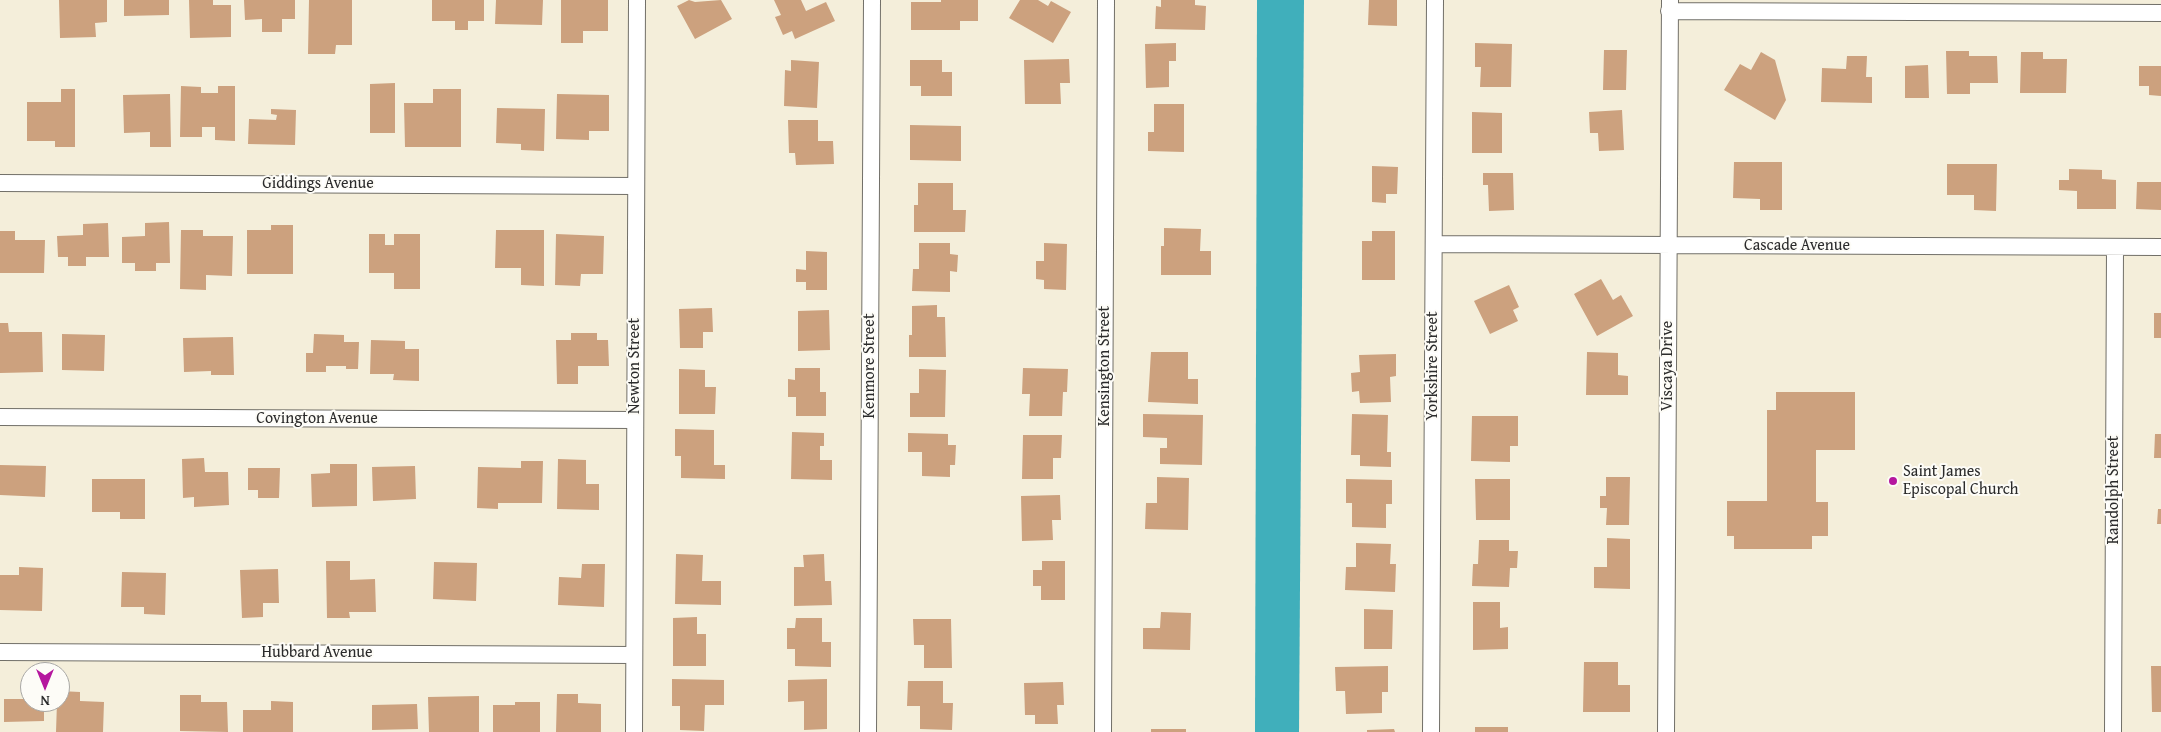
<!DOCTYPE html>
<html>
<head>
<meta charset="utf-8">
<style>
	body { margin:0 }
	#map { position:relative; width:2161px; height:732px; overflow:hidden; background:#f4eeda; font-family:"Gentium Book Plus",serif }
	canvas { display:block }
	.north { position:absolute; left:20px; top:662px; width:50px; height:50px; box-sizing:border-box; background:#fdfcf7; border:1px solid #a9a8a5; border-radius:50%; rotate:180deg; font-size:14px; font-weight:700; line-height:20px; text-align:center; color:#2b2b2b }
	.north::after { content:''; display:block; margin:auto; width:18px; height:22px; background:#b5179e; clip-path:polygon(50% 0,100% 100%,50% 72%,0 100%) }
</style>
</head>
<body>
<div id="map">
<canvas width="2161" height="732"></canvas>
<div class="north">N</div>
</div>
<script>
const g = document.querySelector('canvas').getContext('2d');
g.lineJoin = 'round';
function paint(path, color) { g.fillStyle = color; g.fill(path, 'evenodd'); }
const poly = rows => new Path2D(rows.map(r => 'M' + r).join(''));
function strokePath(path, color, width, dash) { g.strokeStyle = color; g.lineWidth = width; g.lineCap = dash ? 'butt' : 'round'; g.setLineDash(dash || []); g.stroke(path); }
function label(font, color, halo, rows, align = 'center') {
  g.font = font + ' "Gentium Book Plus",serif'; g.lineWidth = 4; g.setLineDash([]); g.textBaseline = 'middle'; g.strokeStyle = halo; g.fillStyle = color; for (const [text, x, y, turn = 0] of rows) {
    g.save(); g.translate(x, y); g.rotate((+turn || 0) * Math.PI / 180); g.textAlign = isNaN(turn) ? turn : align; if (halo) g.strokeText(text, 0, 0); g.fillText(text, 0, 0); g.restore();
  }
}
paint(poly([
	[1257,0,1304,0,1299,732,1255,732]
]), '#40afbb');
paint(poly([
	[59,0,107,0,107,22,95,23,96,37,60,38],
	[124,0,169,0,169,15,124,16],
	[189,0,213,0,213,5,231,5,231,37,190,38],
	[244,0,295,0,295,19,282,19,282,32,262,32,262,19,245,20],
	[309,0,352,0,352,45,336,45,335,54,308,54],
	[432,0,484,0,484,21,468,21,468,30,455,30,455,21,432,21],
	[496,0,543,0,542,25,495,24],
	[561,0,608,0,608,31,583,31,583,43,561,43],
	[689,0,695,2,721,0,732,19,695,39,677,6],
	[774,0,801,0,806,11,826,2,835,21,795,39,792,31,783,35,775,17,781,15],
	[941,0,978,0,978,21,960,21,960,30,911,30,911,2,941,2],
	[1020,0,1038,0,1048,6,1051,1,1071,12,1053,43,1009,18],
	[1161,0,1195,0,1195,5,1206,6,1205,30,1155,29,1156,6,1161,7],
	[1369,0,1397,0,1397,26,1368,25],
	[1176,43,1176,61,1169,61,1169,87,1146,88,1145,44],
	[1475,43,1512,44,1511,87,1480,87,1481,67,1475,67],
	[1604,50,1627,50,1626,90,1603,90],
	[1946,51,1969,51,1969,56,1997,56,1998,83,1970,83,1970,94,1947,94],
	[1761,52,1775,60,1786,100,1775,120,1724,90,1740,64,1751,70],
	[2021,52,2043,52,2043,59,2067,59,2066,93,2020,93],
	[1847,56,1867,56,1866,77,1872,77,1872,103,1821,102,1822,68,1846,69],
	[1069,59,1070,83,1060,83,1061,104,1025,104,1024,60],
	[791,60,819,62,817,108,784,106,785,70,791,71],
	[910,60,942,60,942,72,952,72,952,96,921,96,921,86,910,86],
	[1928,65,1929,98,1905,98,1905,66],
	[2139,66,2161,66,2161,96,2149,95,2149,86,2139,86],
	[395,83,395,133,370,133,370,84],
	[181,86,201,87,201,93,218,93,218,86,235,86,235,141,215,140,215,127,202,127,202,137,180,137],
	[61,89,75,89,75,147,55,147,55,141,27,141,27,102,61,102],
	[433,89,461,89,461,147,405,147,404,103,433,103],
	[170,94,171,147,150,147,150,132,124,133,123,95],
	[557,94,609,95,609,131,589,131,589,140,556,139],
	[1154,104,1184,104,1184,152,1148,151,1148,132,1154,132],
	[497,108,545,109,544,151,521,150,521,144,496,143],
	[271,109,296,110,295,145,248,144,249,119,276,120,277,115,271,114],
	[1622,110,1624,150,1599,151,1598,133,1590,133,1589,112],
	[1472,112,1502,113,1502,153,1472,153],
	[788,120,818,120,818,141,833,141,834,164,796,165,795,153,789,153],
	[910,125,961,126,961,161,910,160],
	[1734,162,1782,162,1782,210,1760,210,1760,199,1733,198],
	[1947,164,1997,164,1996,211,1974,210,1974,195,1947,195],
	[1372,166,1398,167,1397,194,1386,194,1386,203,1372,202],
	[2069,169,2102,170,2102,179,2116,180,2116,209,2077,209,2077,191,2059,190,2059,180,2069,180],
	[1483,173,1513,173,1514,210,1489,211,1488,185,1483,185],
	[2137,182,2161,182,2161,210,2136,209],
	[918,183,953,183,953,210,966,210,965,232,914,232,914,205,918,205],
	[169,222,170,263,156,263,156,271,135,271,135,263,122,263,122,237,145,236,145,223],
	[108,223,109,257,86,257,86,266,68,266,68,257,58,257,57,236,83,235,83,224],
	[271,225,293,225,293,274,247,274,247,230,271,230],
	[1164,228,1201,229,1200,251,1211,251,1211,275,1161,275,1161,246,1164,246],
	[181,230,203,230,203,236,233,236,232,276,206,275,206,290,180,289],
	[496,230,544,230,544,286,521,285,521,268,495,268],
	[0,231,15,231,15,240,45,240,44,273,0,273],
	[1372,231,1395,231,1395,280,1362,280,1362,241,1372,241],
	[369,234,385,234,385,245,394,245,394,234,420,234,420,289,394,289,394,273,369,273],
	[556,234,604,236,603,274,581,274,580,286,555,285],
	[919,243,950,243,950,254,958,255,957,272,950,271,950,292,912,291,913,269,919,269],
	[1044,243,1067,244,1066,290,1044,289,1044,280,1036,279,1036,261,1044,261],
	[806,251,827,252,827,290,806,290,806,282,796,282,796,269,806,270],
	[1601,279,1613,300,1621,295,1633,316,1597,336,1574,294],
	[1509,285,1519,307,1513,310,1518,321,1490,334,1474,301],
	[937,305,937,317,945,317,946,357,909,357,909,335,912,335,912,306],
	[712,308,713,332,703,332,703,348,680,348,679,309],
	[829,310,830,350,798,351,798,311],
	[2154,313,2161,313,2161,338,2154,338],
	[0,323,8,323,9,332,42,332,43,372,0,373],
	[571,333,597,333,597,340,608,340,609,366,578,366,578,384,557,384,556,340,571,340],
	[62,334,105,335,104,371,62,370],
	[314,334,344,335,344,342,359,342,358,369,346,369,346,366,326,366,326,372,306,372,306,353,313,353],
	[233,337,234,375,211,375,211,371,184,372,183,338],
	[371,340,405,341,405,349,419,349,419,381,393,380,394,374,370,374],
	[1151,352,1188,352,1188,379,1198,379,1198,404,1148,402],
	[1587,352,1618,353,1618,375,1628,376,1628,395,1586,395],
	[1396,354,1396,376,1390,377,1391,402,1360,403,1359,391,1352,392,1351,373,1360,372,1359,355],
	[795,368,820,368,820,392,826,392,826,416,796,416,796,397,788,397,788,379,795,380],
	[1023,368,1068,369,1067,392,1063,392,1062,416,1029,416,1030,394,1022,394],
	[679,369,705,370,705,387,716,387,715,414,679,414],
	[919,369,946,370,945,417,910,417,910,393,919,393],
	[1776,392,1855,392,1855,450,1816,450,1816,502,1828,502,1828,536,1812,536,1812,549,1734,549,1734,536,1727,536,1727,501,1767,501,1767,410,1776,410],
	[1143,414,1203,415,1202,465,1160,464,1160,448,1167,448,1167,438,1143,437],
	[1352,414,1388,415,1387,452,1391,452,1391,467,1360,466,1360,455,1351,455],
	[1472,416,1518,416,1518,446,1510,446,1510,462,1471,461],
	[675,429,714,430,714,465,725,465,725,479,681,478,681,456,675,456],
	[792,432,824,433,824,446,820,446,820,460,832,460,832,480,791,479],
	[908,433,948,434,948,445,956,445,955,465,950,465,950,477,922,476,922,452,908,452],
	[2155,434,2161,434,2161,458,2154,458],
	[1023,435,1062,435,1061,458,1053,458,1053,479,1022,479],
	[204,458,205,472,228,472,229,505,194,507,194,497,183,498,182,459],
	[558,459,586,460,586,484,599,484,599,510,557,509],
	[521,461,543,461,542,503,498,503,498,509,477,508,478,467,521,468],
	[330,464,357,464,357,506,312,507,311,474,330,473],
	[0,465,46,466,45,497,0,495],
	[415,466,416,499,373,501,372,467],
	[248,468,280,468,279,498,258,498,258,490,248,490],
	[1157,477,1189,478,1188,530,1145,529,1146,503,1157,503],
	[1606,477,1630,477,1629,525,1606,525,1607,508,1600,508,1600,496,1606,496],
	[92,479,145,479,145,519,120,519,120,512,92,512],
	[1346,479,1392,480,1392,504,1386,504,1386,528,1352,527,1352,503,1346,503],
	[1475,479,1510,479,1510,520,1476,520],
	[1060,495,1061,520,1052,520,1053,540,1022,541,1021,496],
	[2158,509,2161,509,2161,524,2157,524],
	[1607,538,1630,539,1630,589,1594,588,1594,567,1607,567],
	[1479,540,1509,540,1509,551,1518,551,1517,568,1510,568,1509,587,1472,586,1473,564,1478,564],
	[1356,543,1391,544,1390,564,1396,564,1395,592,1345,590,1346,567,1356,567],
	[676,554,703,555,702,581,721,581,721,605,675,604],
	[824,554,825,581,831,581,832,605,794,606,794,567,804,567,803,555],
	[326,561,350,561,350,580,375,579,376,612,349,612,350,618,327,618],
	[1042,561,1065,561,1065,600,1041,600,1041,586,1033,586,1033,570,1042,570],
	[434,562,477,563,476,601,433,599],
	[582,564,605,564,604,607,558,605,559,577,581,578],
	[19,567,43,568,42,611,0,610,0,575,19,575],
	[278,569,279,603,263,603,263,617,242,618,240,570],
	[122,572,166,573,165,615,144,614,144,607,121,607],
	[1473,602,1500,602,1500,628,1508,627,1508,649,1473,650],
	[1364,609,1393,610,1392,649,1364,649],
	[1161,612,1191,613,1190,650,1143,649,1143,628,1160,628],
	[697,617,697,634,706,634,706,666,673,666,673,618],
	[796,618,822,618,822,642,831,642,831,667,795,666,795,649,787,649,787,628,795,628],
	[913,619,951,619,952,668,924,668,924,645,914,645],
	[1584,662,1618,662,1618,685,1630,685,1630,712,1583,712],
	[1388,666,1388,692,1382,692,1382,713,1346,714,1345,691,1336,691,1335,667],
	[2151,666,2161,666,2161,712,2152,712],
	[672,679,724,680,724,705,705,705,704,731,680,730,680,706,672,706],
	[827,679,827,729,804,730,804,701,788,702,788,680],
	[908,681,943,681,943,703,953,703,952,730,920,729,920,706,907,706],
	[1063,682,1064,705,1057,705,1058,724,1035,724,1035,715,1025,715,1024,683],
	[60,691,80,692,80,701,104,702,103,732,56,732,57,702,60,702],
	[557,694,578,694,578,703,601,704,601,732,556,732],
	[180,695,201,695,201,702,227,702,228,732,180,731],
	[479,696,479,732,429,732,428,697],
	[4,699,30,699,30,702,44,702,44,721,4,722],
	[271,701,293,702,293,732,243,732,243,710,271,710],
	[515,702,540,702,540,732,493,732,493,705,515,705],
	[417,704,418,729,372,730,372,705],
	[1475,727,1508,727,1508,732,1475,732],
	[1151,729,1186,729,1186,732,1151,732],
	[1394,729,1395,732,1367,732,1367,730]
]), '#cca17e');
const street = poly([
	[1669,11,2161,13],
	[0,183,636,186],
	[1434,244,2161,247],
	[0,417,635,420],
	[0,652,634,655],
	[634,732,637,0],
	[868,732,872,0],
	[1103,732,1106,0],
	[1431,732,1435,0],
	[1666,732,1670,0],
	[2113,732,2115,247]
]);
strokePath(street, '#716f68', 18);
strokePath(street, '#fff', 16);
for (const [x, y, r, color] of [
	[1893,481,5,"#b5179e"]
]) { const dot = new Path2D(); dot.arc(x, y, r, 0, 2 * Math.PI); g.fillStyle = color; g.fill(dot); strokePath(dot, '#fdfcf7', 2); }
label('16px', '#2b2b2b', '#fdfcf7', [
	["Giddings Avenue",318,184],
	["Cascade Avenue",1797,246],
	["Newton Street",635,366,-90],
	["Kenmore Street",870,366,-90],
	["Kensington Street",1105,366,-90],
	["Yorkshire Street",1433,366,-90],
	["Viscaya Drive",1668,366,-90],
	["Covington Avenue",317,419],
	["Randolph Street",2114,490,-90],
	["Hubbard Avenue",317,653]
]);
label('16px', '#2b2b2b', '#fdfcf7', [
	["Saint James",1903,472],
	["Episcopal Church",1903,490]
], 'left');
</script>
</body>
</html>
